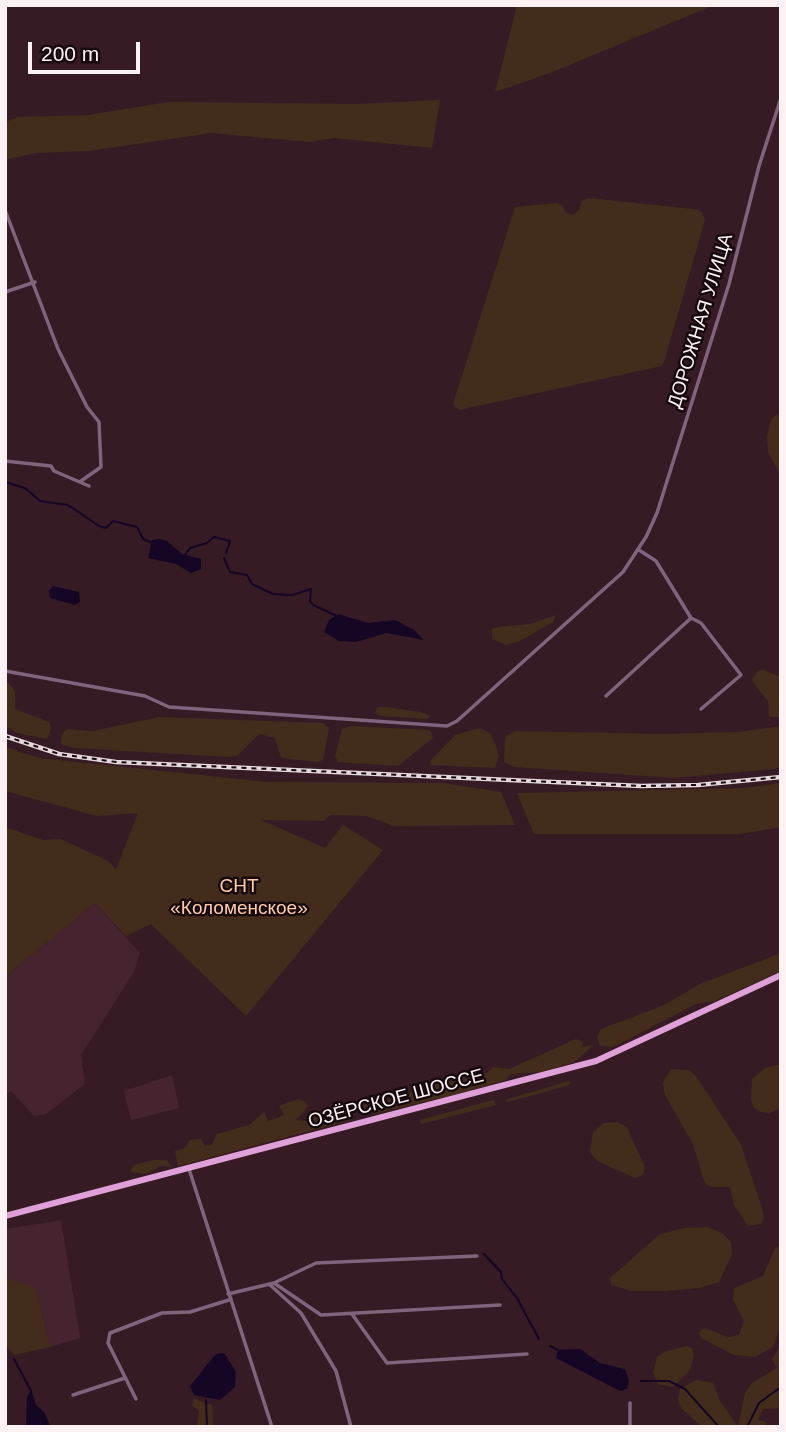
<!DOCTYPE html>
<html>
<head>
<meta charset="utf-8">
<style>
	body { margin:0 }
	#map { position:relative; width:786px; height:1432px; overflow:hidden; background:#361b24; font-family:Arial,sans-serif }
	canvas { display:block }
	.frame { position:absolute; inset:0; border:7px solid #fdf1f4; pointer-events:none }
	.scale { position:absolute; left:28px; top:42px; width:112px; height:32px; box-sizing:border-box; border:4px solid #fdf1f4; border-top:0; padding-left:9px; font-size:21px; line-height:24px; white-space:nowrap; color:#fdf1f4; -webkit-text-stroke:5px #160a0e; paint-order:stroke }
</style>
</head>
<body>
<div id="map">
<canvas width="786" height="1432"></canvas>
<div class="frame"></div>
<div class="scale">200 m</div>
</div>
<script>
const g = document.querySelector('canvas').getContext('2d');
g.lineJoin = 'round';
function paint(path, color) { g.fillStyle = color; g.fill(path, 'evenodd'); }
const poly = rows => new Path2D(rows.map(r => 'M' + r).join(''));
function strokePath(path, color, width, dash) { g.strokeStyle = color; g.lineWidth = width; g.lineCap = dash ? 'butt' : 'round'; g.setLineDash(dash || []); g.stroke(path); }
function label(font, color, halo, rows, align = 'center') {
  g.font = font + ' Arial,sans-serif'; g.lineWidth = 5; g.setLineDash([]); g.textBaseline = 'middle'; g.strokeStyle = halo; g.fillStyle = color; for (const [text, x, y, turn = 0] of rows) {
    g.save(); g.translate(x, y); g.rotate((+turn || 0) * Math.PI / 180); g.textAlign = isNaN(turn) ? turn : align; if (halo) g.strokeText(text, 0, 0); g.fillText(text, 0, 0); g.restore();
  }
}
paint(poly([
	[95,903,140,953,134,972,81,1055,85,1084,46,1114,34,1116,11,1091,5,1096,5,977],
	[172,1075,179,1108,131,1120,124,1091],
	[61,1220,80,1338,50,1347,37,1292,6,1278,5,1229]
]), '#45232f');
paint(poly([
	[517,5,714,5,555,71,495,92],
	[440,100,432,148,334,138,310,142,211,133,89,151,35,153,5,160,5,122,18,117,88,115,168,102,356,104],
	[589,198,693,209,701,211,705,220,664,362,662,366,459,410,453,404,515,207,557,203,562,205,566,213,573,215,579,210,582,201],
	[777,414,781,421,781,476,768,452,767,436,771,419],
	[556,615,553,622,520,641,506,645,492,639,492,629,498,627,529,624],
	[764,670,781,677,781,717,769,717,768,701,751,680,758,671],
	[5,679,15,691,15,709,49,722,51,728,47,739,17,733,5,726],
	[385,707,421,712,430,716,427,719,381,716,375,713,377,707],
	[159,717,323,723,329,728,323,760,317,762,281,758,275,738,259,734,237,756,228,757,73,748,61,744,62,734,67,729,93,731],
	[351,726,430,730,433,738,398,766,338,762,335,756,342,729],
	[781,726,781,767,774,769,674,778,514,767,504,762,505,737,514,731,662,734,738,732],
	[480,728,490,733,495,743,499,756,495,768,431,765,430,761,455,735],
	[9,748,39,758,267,782,443,783,501,792,515,825,394,826,366,816,330,815,324,821,261,820,325,848,343,825,383,850,246,1016,151,924,126,936,95,903,5,977,5,827,43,840,61,839,108,861,116,869,138,813,97,816,5,791,5,750],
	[781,783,781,827,740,834,534,834,517,793,744,788],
	[781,953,781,971,715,1001,696,1004,613,1047,600,1046,597,1037,601,1029,664,1005,700,984],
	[576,1039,583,1042,582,1047,594,1045,574,1062,543,1072,511,1074,506,1080,457,1094,374,1114,365,1112,362,1107,379,1093,388,1100,435,1084,486,1074,493,1067,509,1069],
	[781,1064,781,1108,769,1113,761,1112,754,1108,751,1100,752,1079,765,1068],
	[671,1069,689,1070,696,1076,741,1145,762,1208,764,1218,761,1224,748,1226,734,1205,730,1187,713,1187,705,1184,693,1144,665,1095,663,1082],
	[565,1082,570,1081,570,1085,508,1102,505,1100],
	[298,1099,306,1102,307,1108,296,1120,308,1121,311,1112,322,1109,328,1116,348,1107,353,1114,351,1120,178,1166,175,1151,185,1148,190,1140,201,1139,205,1146,212,1144,217,1134,249,1125,264,1112,268,1121,278,1118,284,1114,279,1106],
	[493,1100,496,1105,421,1124,420,1120],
	[617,1122,627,1127,645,1168,643,1175,635,1178,597,1161,590,1152,593,1132,604,1123],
	[153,1160,167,1160,172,1167,161,1166,146,1174,130,1172,134,1165],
	[707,1227,722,1233,731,1242,732,1254,719,1282,699,1288,665,1291,632,1291,611,1285,610,1278,660,1234,685,1228],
	[781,1245,781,1324,773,1347,755,1357,734,1355,701,1338,699,1332,705,1328,728,1337,739,1335,744,1321,733,1300,734,1288,763,1276,775,1248],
	[5,1278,30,1286,37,1292,50,1347,14,1355,5,1344],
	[687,1346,692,1348,694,1355,690,1370,673,1387,658,1384,653,1372,657,1357,666,1351],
	[781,1346,781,1408,763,1409,758,1420,766,1422,767,1427,738,1427,745,1393,752,1383,777,1368,772,1359],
	[696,1380,713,1383,720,1401,738,1427,702,1427,681,1408,678,1401,680,1389],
	[194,1399,212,1405,213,1427,197,1427,199,1411,192,1405]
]), '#442c1c');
paint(poly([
	[160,539,167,541,182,554,201,559,201,569,191,573,176,564,148,558,152,540],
	[53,586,79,592,80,602,75,605,50,598,49,591],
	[338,614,368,623,395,620,414,630,424,640,386,633,356,642,339,641,324,632,329,620],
	[580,1349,600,1363,625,1369,629,1381,627,1389,620,1391,556,1358,558,1350],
	[220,1353,225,1354,236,1372,235,1387,220,1400,194,1395,190,1386,215,1355],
	[31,1389,36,1405,44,1412,51,1427,26,1427,27,1397]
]), '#150625');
strokePath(poly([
	[5,482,25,488,40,501,68,505,99,526,106,528,113,521,137,527,143,539,152,543],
	[185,555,190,548,207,543,214,537,230,541,226,553],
	[224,558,230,572,247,575,252,584,273,594,292,595,311,589,310,601,313,605,335,615],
	[484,1254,501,1272,502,1279,517,1298,539,1339],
	[550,1346,558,1350],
	[14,1359,31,1391],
	[641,1381,669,1381,685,1389,719,1427],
	[206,1400,207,1427],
	[747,1427,759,1403,781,1387]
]), '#150625', 2);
strokePath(poly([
	[5,210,58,349,87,407,99,422,101,467,81,481],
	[5,292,35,282],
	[5,461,51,466,54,471,89,486],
	[691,618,701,623,741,675,701,709],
	[5,671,145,696,169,707,447,726,457,721,623,572,646,537,657,513,729,284,759,166,781,98],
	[606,696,691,618,656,561,639,550],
	[189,1169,272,1427],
	[274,1283,321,1315,500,1305],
	[269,1284,301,1313,336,1371,351,1427],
	[228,1294,274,1283,316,1263,477,1256],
	[352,1314,387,1363,527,1354],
	[73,1395,125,1378],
	[136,1399,108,1343,110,1333,162,1313,190,1312,229,1300],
	[630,1403,630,1427]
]), '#81637d', 3.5);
strokePath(poly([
	[5,1216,596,1061,781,975]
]), '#dfa0d8', 6);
const rail = poly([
	[5,736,59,754,116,762,641,786,698,785,781,777]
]);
strokePath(rail, '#e5d7db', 4.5);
strokePath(rail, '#160a0e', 2, [5]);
label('19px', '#fdf1f4', '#160a0e', [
	["ДОРОЖНАЯ УЛИЦА",701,321,-73],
	["ОЗЁРСКОЕ ШОССЕ",396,1099,-15]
]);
label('19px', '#ffcba9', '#160a0e', [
	["СНТ",239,887],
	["«Коломенское»",239,909]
]);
</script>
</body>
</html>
